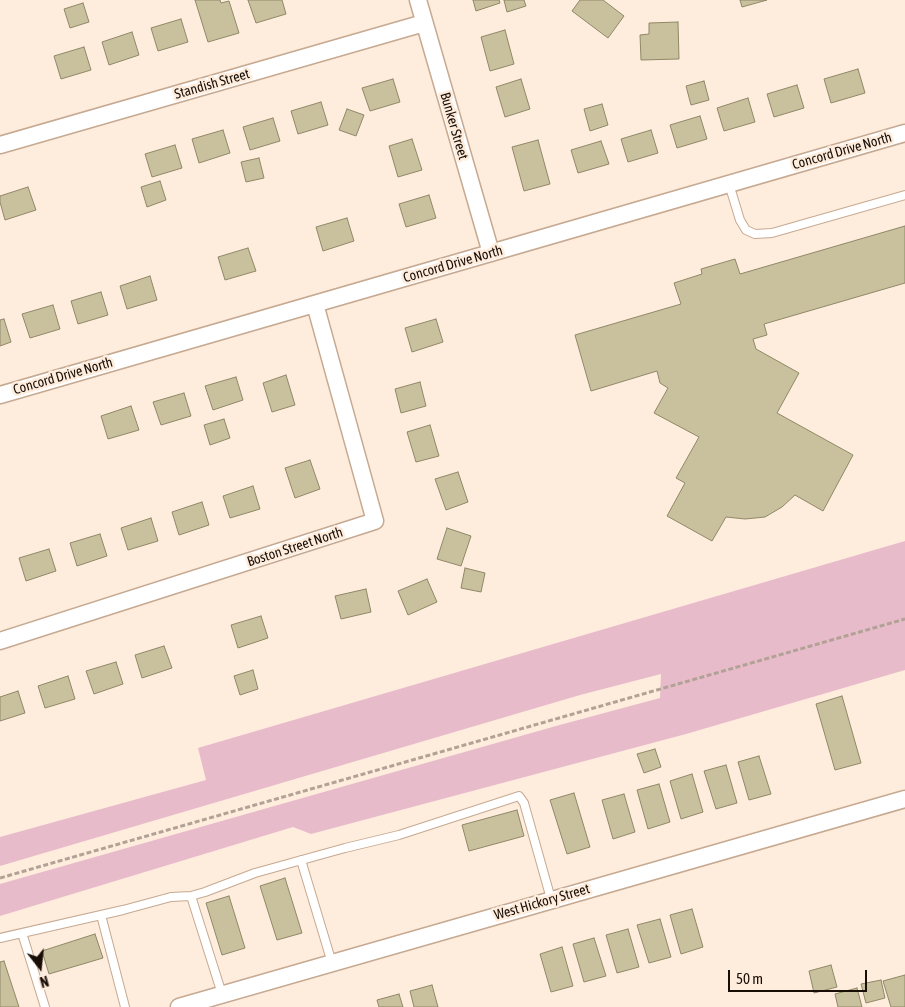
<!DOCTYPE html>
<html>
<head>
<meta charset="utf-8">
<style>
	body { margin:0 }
	#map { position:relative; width:905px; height:1007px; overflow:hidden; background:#feecdd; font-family:"Asap Condensed",sans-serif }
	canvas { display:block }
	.north { position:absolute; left:15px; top:942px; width:50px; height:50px; -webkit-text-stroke:4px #feecdd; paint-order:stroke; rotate:164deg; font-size:14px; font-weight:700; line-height:20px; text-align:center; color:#180e06 }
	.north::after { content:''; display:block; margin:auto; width:18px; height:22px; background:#180e06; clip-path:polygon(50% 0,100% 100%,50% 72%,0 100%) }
	.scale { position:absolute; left:728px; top:970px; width:139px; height:22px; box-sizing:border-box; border:2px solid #180e06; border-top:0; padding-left:6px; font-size:15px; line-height:18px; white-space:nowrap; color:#180e06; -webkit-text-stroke:4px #feecdd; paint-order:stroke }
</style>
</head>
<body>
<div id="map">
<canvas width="905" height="1007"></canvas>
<div class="north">N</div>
<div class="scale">50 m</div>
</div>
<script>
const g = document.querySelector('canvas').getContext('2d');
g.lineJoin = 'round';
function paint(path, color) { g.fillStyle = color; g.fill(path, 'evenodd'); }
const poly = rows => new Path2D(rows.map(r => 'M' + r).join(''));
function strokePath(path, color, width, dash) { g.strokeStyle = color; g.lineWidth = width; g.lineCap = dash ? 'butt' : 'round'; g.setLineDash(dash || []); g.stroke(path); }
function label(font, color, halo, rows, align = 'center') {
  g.font = font + ' "Asap Condensed",sans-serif'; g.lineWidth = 5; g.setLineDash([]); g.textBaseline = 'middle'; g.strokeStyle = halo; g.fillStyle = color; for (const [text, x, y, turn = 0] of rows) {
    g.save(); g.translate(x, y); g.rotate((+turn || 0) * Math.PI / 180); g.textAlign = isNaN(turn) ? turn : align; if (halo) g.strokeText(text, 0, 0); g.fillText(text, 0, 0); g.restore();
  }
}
paint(poly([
	[905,541,905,670,686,734,311,834,293,827,0,916,0,884,556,726,660,698,661,674,580,695,0,866,0,837,206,780,198,748]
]), '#e8bbcb');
const building = poly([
	[195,0,220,0,221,3,229,1,239,33,208,42,195,0],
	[248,0,282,0,286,14,256,23,248,0],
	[473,0,499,0,500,3,476,11,473,0],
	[504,0,524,0,526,6,507,12,504,0],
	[580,0,603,0,624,16,608,38,572,11,580,0],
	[740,0,767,0,742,7,740,0],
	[83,3,89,22,70,28,64,9,83,3],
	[181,19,188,42,158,51,151,28,181,19],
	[678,22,679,59,641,60,640,35,649,34,649,23,678,22],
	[505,30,514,64,490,71,481,37,505,30],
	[132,32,139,55,109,65,102,42,132,32],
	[84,47,91,70,61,79,54,56,84,47],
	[858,69,865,93,831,103,824,79,858,69],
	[393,79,400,102,370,111,362,88,393,79],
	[521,79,530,109,505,117,496,87,521,79],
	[704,81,709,100,691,105,686,86,704,81],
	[797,85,804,108,774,117,767,94,797,85],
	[748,98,755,122,724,131,717,108,748,98],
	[321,102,328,125,298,134,291,111,321,102],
	[602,104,608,125,590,131,584,109,602,104],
	[347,109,364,115,356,136,339,130,347,109],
	[700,116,707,139,677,148,670,125,700,116],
	[273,118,280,141,250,150,243,127,273,118],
	[223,130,230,153,199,163,192,139,223,130],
	[651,130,658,153,628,162,621,139,651,130],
	[412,139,422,170,398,177,389,146,412,139],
	[538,140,550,184,524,191,512,147,538,140],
	[601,141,609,164,578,173,571,150,601,141],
	[175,145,182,168,152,177,145,154,175,145],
	[259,158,264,178,246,182,241,162,259,158],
	[160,181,166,200,147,207,141,187,160,181],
	[28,187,36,210,5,220,0,202,0,196,28,187],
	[429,195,436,218,406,227,399,204,429,195],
	[347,218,354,241,323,251,316,227,347,218],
	[905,226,905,283,764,324,767,335,753,339,756,349,799,373,777,413,853,455,823,511,795,495,782,507,765,517,745,519,726,517,712,541,667,516,685,483,676,478,699,437,654,413,668,388,660,383,657,371,591,391,575,335,681,304,674,283,702,274,701,269,735,259,740,274,905,226],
	[248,248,256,271,225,280,218,257,248,248],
	[150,276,157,300,127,309,120,286,150,276],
	[101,292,108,315,78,324,71,301,101,292],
	[53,305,60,329,30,338,22,314,53,305],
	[4,319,11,342,0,346,0,320,4,319],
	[436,319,443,342,412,352,405,328,436,319],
	[286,375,295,405,272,412,263,383,286,375],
	[236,377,243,400,213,410,205,386,236,377],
	[420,382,426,406,401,413,395,389,420,382],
	[184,393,191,416,161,425,153,402,184,393],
	[131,406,139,430,108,439,101,416,131,406],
	[224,419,230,438,210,445,204,425,224,419],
	[430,425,439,456,416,462,407,432,430,425],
	[310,460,320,489,295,498,285,468,310,460],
	[458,472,468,502,446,510,435,479,458,472],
	[253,486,260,509,230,518,223,496,253,486],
	[202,502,209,525,179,535,172,512,202,502],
	[151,518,158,541,128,550,121,528,151,518],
	[447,528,471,536,461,566,437,559,447,528],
	[100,534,107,556,77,566,70,543,100,534],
	[49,549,56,571,26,581,19,558,49,549],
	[465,568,485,573,481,592,461,588,465,568],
	[427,579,437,602,408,615,398,591,427,579],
	[366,589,371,612,341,619,335,596,366,589],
	[261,616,268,638,238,648,231,625,261,616],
	[164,646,172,668,142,678,135,655,164,646],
	[116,662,123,684,94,694,86,671,116,662],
	[253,670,258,689,240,695,234,676,253,670],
	[68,676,75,699,45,708,38,686,68,676],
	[18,691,25,713,0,721,0,697,18,691],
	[842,696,861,763,835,770,816,704,842,696],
	[655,749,661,767,644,773,637,754,655,749],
	[759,756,771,794,749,800,738,762,759,756],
	[726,765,737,803,716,809,704,771,726,765],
	[692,774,703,812,681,819,670,781,692,774],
	[659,784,670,822,648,829,637,790,659,784],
	[574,793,590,847,567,854,550,800,574,793],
	[624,794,635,832,613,839,602,800,624,794],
	[517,810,524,836,469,851,462,825,517,810],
	[285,878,302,933,277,940,260,886,285,878],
	[229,896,245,948,222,955,206,903,229,896],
	[692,909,703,947,681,954,670,915,692,909],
	[660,919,671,957,649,963,637,925,660,919],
	[628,929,639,967,617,973,606,935,628,929],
	[95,934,103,958,49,974,42,951,95,934],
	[594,938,606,976,584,982,573,944,594,938],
	[562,947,573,986,551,992,540,954,562,947],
	[4,961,19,1007,0,1007,0,962,4,961],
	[831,965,837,987,814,993,809,971,831,965],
	[905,975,905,1007,891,1007,883,981,905,975],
	[881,980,885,998,866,1003,861,984,881,980],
	[432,985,438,1007,414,1007,410,991,432,985],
	[857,988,862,1007,838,1007,835,994,857,988],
	[399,994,403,1007,379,1007,377,1000,399,994]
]);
paint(building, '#c9c19e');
strokePath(building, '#8f8867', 1);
const service = poly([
	[729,184,740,220,746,230,755,234,772,233,905,195],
	[301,860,332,963],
	[191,896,222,994],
	[101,915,125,1007],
	[22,933,45,1007],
	[0,938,123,910,171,897,191,896,205,892,255,873,345,848,399,835,519,796,524,803,551,899]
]);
const minor = poly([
	[418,0,491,253],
	[0,145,424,23],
	[0,395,905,133],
	[0,641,375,521,315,304],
	[179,1007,905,799]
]);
strokePath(service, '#c6a991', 10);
strokePath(minor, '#c6a991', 19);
strokePath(poly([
	[0,878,905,619]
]), '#b2a296', 3, [5, 2.5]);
strokePath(service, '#fff', 8);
strokePath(minor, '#fff', 16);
label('14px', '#180e06', '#feecdd', [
	["Standish Street",212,84,-16],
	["Bunker Street",454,126,74],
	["Concord Drive North",842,151,-16],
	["Concord Drive North",453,264,-16],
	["Concord Drive North",63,376,-16],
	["Boston Street North",295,547,-18],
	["West Hickory Street",542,902,-16]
]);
</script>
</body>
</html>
